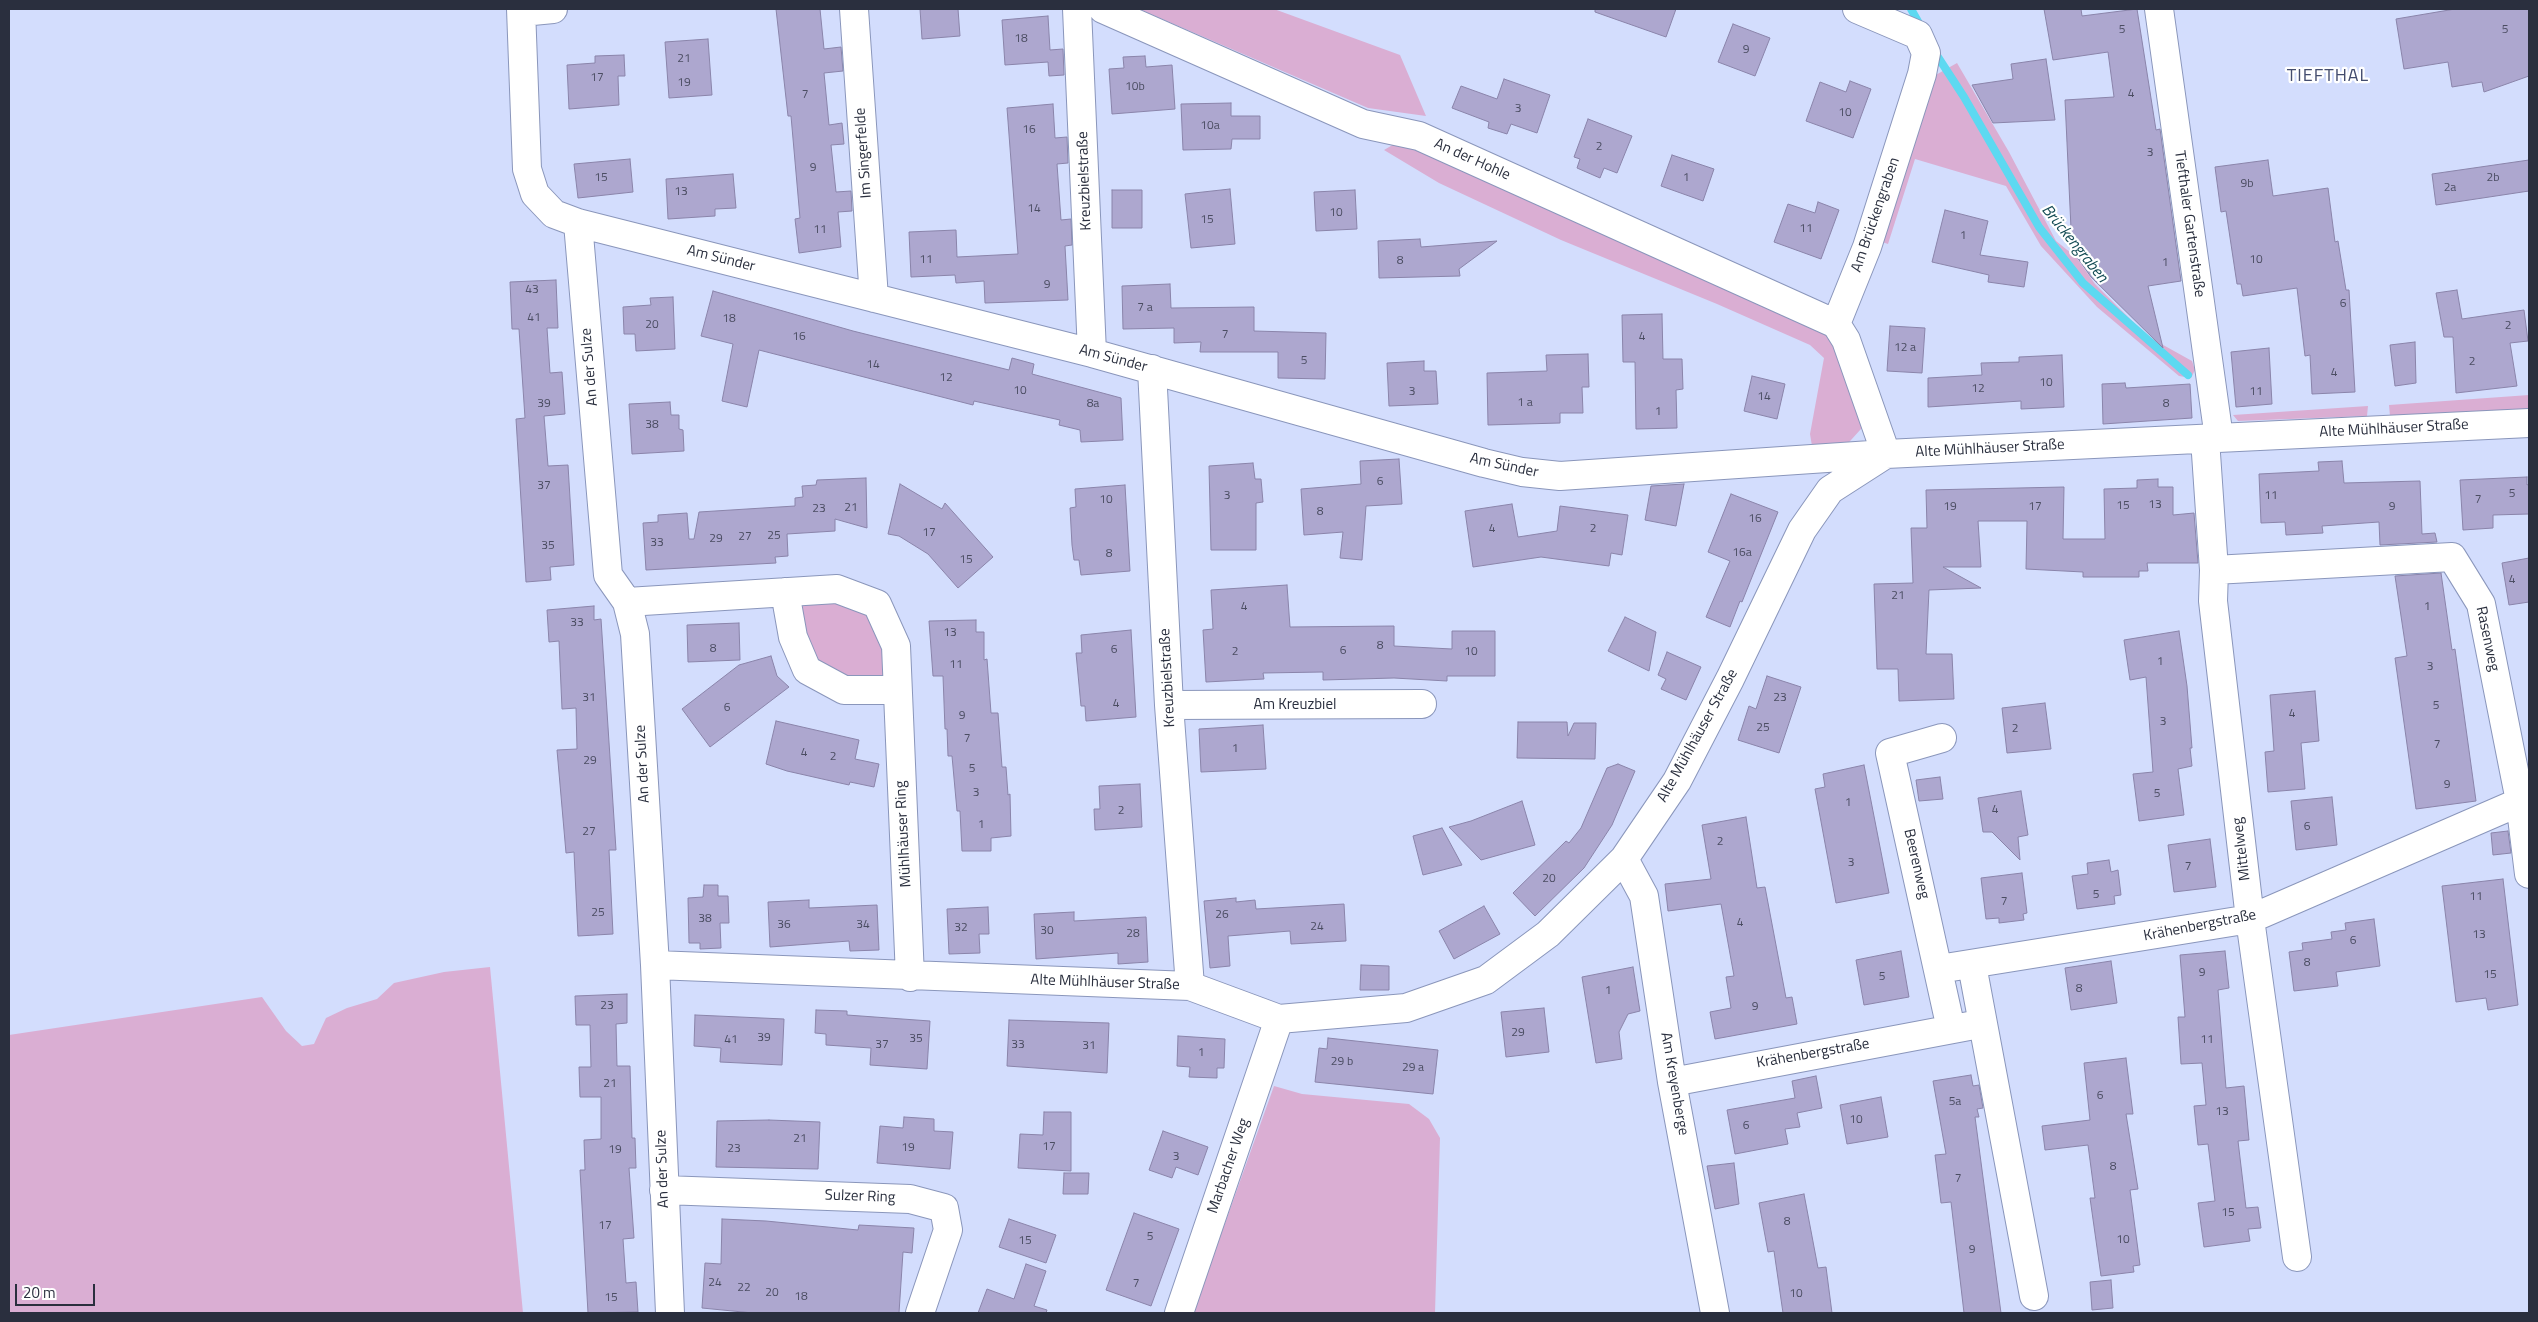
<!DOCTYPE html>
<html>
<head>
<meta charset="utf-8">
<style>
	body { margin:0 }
	#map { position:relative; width:2538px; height:1322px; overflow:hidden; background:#d3ddfd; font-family:"Titillium Web",sans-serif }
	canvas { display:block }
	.frame { position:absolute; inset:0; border:10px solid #2a2f3e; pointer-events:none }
	.scale { position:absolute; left:15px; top:1284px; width:80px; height:22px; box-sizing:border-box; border:2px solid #2a2f3e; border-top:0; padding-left:6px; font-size:15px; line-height:18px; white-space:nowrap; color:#2a2f3e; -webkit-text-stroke:4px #fff; paint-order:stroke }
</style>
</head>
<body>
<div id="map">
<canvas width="2538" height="1322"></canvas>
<div class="frame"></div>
<div class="scale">20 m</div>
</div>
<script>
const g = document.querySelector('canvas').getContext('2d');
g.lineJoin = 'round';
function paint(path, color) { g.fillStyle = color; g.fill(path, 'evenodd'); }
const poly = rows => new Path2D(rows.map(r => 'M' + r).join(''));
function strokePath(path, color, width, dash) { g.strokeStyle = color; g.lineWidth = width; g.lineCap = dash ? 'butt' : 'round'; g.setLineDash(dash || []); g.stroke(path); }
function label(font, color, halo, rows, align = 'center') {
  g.font = font + ' "Titillium Web",sans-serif'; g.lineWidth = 4.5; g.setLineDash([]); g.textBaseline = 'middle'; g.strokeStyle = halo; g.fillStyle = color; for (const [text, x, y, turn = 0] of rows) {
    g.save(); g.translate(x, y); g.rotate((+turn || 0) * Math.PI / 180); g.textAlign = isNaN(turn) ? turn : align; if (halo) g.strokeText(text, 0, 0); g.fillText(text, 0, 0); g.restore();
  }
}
paint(poly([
	[1139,9,1274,9,1400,55,1426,116,1368,108],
	[1957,63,2009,152,2056,241,2076,257,2095,284,2147,336,2192,361,2195,370,2191,378,2179,376,2097,307,2041,246,2006,186,1915,159,1888,244,1876,240,1925,81],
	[1401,140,1833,328,1866,416,1861,429,1841,451,1812,446,1810,434,1824,358,1810,345,1717,304,1561,240,1439,183,1384,150],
	[2529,395,2529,409,2390,416,2389,405],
	[2368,406,2367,416,2238,421,2233,415],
	[799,602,849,604,866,609,882,634,883,678,832,678,809,654],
	[490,967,523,1313,9,1313,9,1035,262,997,286,1031,302,1046,314,1044,326,1018,347,1008,377,999,394,983,444,972],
	[1274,1086,1302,1094,1409,1104,1429,1119,1440,1138,1435,1313,1193,1313]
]), '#daaed3');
strokePath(poly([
	[1911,9,1920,25],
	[1936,54,1964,97,2039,227,2083,283,2188,375]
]), '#5dd9f1', 8);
const building = poly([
	[776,9,820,9,824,49,841,47,843,71,824,73,829,125,842,123,844,144,831,145,836,192,851,191,852,211,838,212,841,247,799,253,795,219,800,218,791,116,788,116,776,9],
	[920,9,958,9,960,36,922,39,920,9],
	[1595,9,1676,9,1666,37,1595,12,1595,9],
	[2044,9,2081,9,2082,16,2137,9,2156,130,2160,129,2181,281,2148,286,2163,348,2091,277,2072,250,2065,100,2114,97,2108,52,2053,60,2044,9],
	[2455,9,2529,9,2529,76,2484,92,2482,82,2452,87,2448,62,2404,69,2396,19,2455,9],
	[1048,16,1050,50,1063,49,1064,75,1049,76,1048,62,1005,65,1002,20,1048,16],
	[1733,24,1770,38,1755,76,1718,62,1733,24],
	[708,39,712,95,669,98,665,42,708,39],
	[624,55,625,76,618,76,619,105,569,109,567,65,595,63,595,56,624,55],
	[1145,56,1146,67,1172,65,1175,109,1112,114,1109,69,1124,68,1123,57,1145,56],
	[2046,59,2055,120,1993,123,1972,85,2013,79,2011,64,2046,59],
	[1504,79,1550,95,1537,133,1511,124,1507,134,1488,128,1489,122,1452,108,1461,86,1497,99,1504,79],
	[1850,81,1871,89,1853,138,1806,121,1820,82,1846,92,1850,81],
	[1231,103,1231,116,1260,116,1260,139,1232,139,1231,149,1183,150,1181,104,1231,103],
	[1053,104,1055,138,1067,137,1068,163,1057,164,1061,220,1071,219,1072,245,1065,246,1068,300,985,303,984,281,956,283,955,275,911,277,909,232,956,230,957,257,1018,254,1007,108,1053,104],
	[1588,119,1632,136,1617,173,1604,168,1600,178,1577,168,1580,159,1574,157,1588,119],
	[1672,155,1714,169,1703,201,1661,186,1672,155],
	[630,159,633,192,578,198,574,164,630,159],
	[2268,160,2273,196,2328,188,2335,242,2338,241,2346,290,2349,290,2355,392,2312,394,2310,355,2305,356,2297,288,2243,296,2241,284,2237,284,2226,211,2221,212,2215,167,2268,160],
	[2529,160,2529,191,2436,205,2432,174,2529,160],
	[733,174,736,208,715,209,715,216,668,219,666,179,733,174],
	[1230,189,1235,244,1191,248,1185,194,1230,189],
	[1112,190,1142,190,1142,228,1112,228,1112,190],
	[1355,190,1357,229,1316,231,1314,192,1355,190],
	[1818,202,1839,210,1821,259,1774,242,1788,204,1815,213,1818,202],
	[1945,210,1988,221,1980,255,2028,262,2024,287,1988,282,1989,275,1932,262,1945,210],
	[1420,239,1421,247,1497,241,1459,269,1460,276,1379,278,1378,241,1420,239],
	[556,280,558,328,547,328,550,373,562,372,565,414,544,416,548,466,568,465,574,565,550,567,551,580,526,582,516,419,525,418,519,329,512,329,510,282,556,280],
	[1170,284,1171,308,1254,307,1254,331,1326,333,1325,379,1278,378,1278,352,1200,352,1201,342,1174,343,1174,328,1123,329,1122,286,1170,284],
	[2457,290,2462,319,2524,310,2528,341,2510,343,2517,386,2456,393,2453,337,2444,337,2436,293,2457,290],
	[713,291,853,331,1009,370,1012,358,1034,364,1032,374,1121,398,1123,440,1081,442,1080,430,1059,425,1060,420,974,401,973,405,759,350,747,407,722,401,733,344,701,336,713,291],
	[673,297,675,349,636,351,635,334,624,334,623,307,651,305,650,298,673,297],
	[1662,314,1663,359,1682,359,1683,389,1676,390,1677,428,1636,429,1635,362,1623,362,1622,315,1662,314],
	[1890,326,1925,328,1922,373,1887,371,1890,326],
	[2415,342,2416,383,2395,386,2390,345,2415,342],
	[2269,348,2272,404,2236,407,2231,352,2269,348],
	[1588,354,1589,387,1582,387,1583,413,1560,413,1560,423,1488,425,1487,373,1547,371,1546,355,1588,354],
	[2062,355,2064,407,2021,409,2021,401,1928,407,1928,378,1982,375,1981,363,2019,362,2019,357,2062,355],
	[1424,361,1424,371,1436,371,1438,404,1389,406,1387,363,1424,361],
	[1752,376,1785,384,1777,419,1744,411,1752,376],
	[2125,383,2126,388,2190,384,2192,418,2103,424,2102,384,2125,383],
	[670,402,671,415,679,415,679,429,683,430,684,451,632,454,629,404,670,402],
	[1399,459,1402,504,1366,506,1362,560,1340,558,1343,532,1304,535,1301,489,1361,484,1360,461,1399,459],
	[2342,461,2344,483,2420,481,2422,534,2435,533,2437,542,2380,545,2379,522,2322,526,2323,533,2286,535,2285,522,2261,523,2259,474,2319,471,2318,462,2342,461],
	[1253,463,1255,479,1261,479,1263,502,1256,503,1256,550,1211,550,1209,466,1253,463],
	[2527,477,2527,485,2529,484,2529,514,2493,515,2493,528,2463,530,2460,480,2527,477],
	[866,478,867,528,835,519,835,531,787,534,788,556,775,557,776,563,646,570,643,523,658,522,658,515,687,513,689,539,694,539,699,512,795,506,795,498,803,497,802,486,816,485,817,480,866,478],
	[2158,479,2158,487,2173,487,2173,515,2194,513,2198,563,2147,563,2148,571,2139,571,2139,577,2083,577,2083,572,2026,569,2027,521,1978,521,1981,567,1943,567,1981,588,1929,590,1926,654,1952,654,1954,699,1899,701,1898,669,1877,669,1874,584,1913,583,1911,528,1927,528,1926,490,2064,487,2063,539,2105,539,2104,489,2137,488,2137,480,2158,479],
	[900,484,942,509,945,503,993,557,958,588,928,554,899,536,888,534,900,484],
	[1684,484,1676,526,1645,520,1651,486,1684,484],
	[1125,485,1130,571,1081,575,1079,560,1074,560,1072,545,1070,508,1076,507,1075,489,1125,485],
	[1731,494,1778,512,1742,602,1740,601,1730,627,1706,617,1730,561,1708,552,1731,494],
	[1512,504,1518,537,1557,531,1560,506,1628,515,1622,555,1611,553,1609,566,1541,557,1473,567,1465,511,1512,504],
	[2529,558,2529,602,2509,605,2502,563,2529,558],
	[2441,573,2452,650,2455,649,2476,801,2416,809,2395,658,2407,656,2395,576,2441,573],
	[1287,585,1290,627,1394,626,1394,646,1452,649,1452,631,1495,631,1495,676,1447,676,1447,681,1394,678,1323,680,1323,672,1263,673,1264,679,1206,682,1203,630,1213,629,1211,590,1287,585],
	[594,606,594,620,601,619,616,850,609,850,613,934,578,936,574,852,566,853,557,750,577,749,576,708,562,709,559,641,549,642,547,610,594,606],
	[1625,617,1656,632,1649,671,1608,651,1625,617],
	[976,620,976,632,984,632,984,660,987,659,991,713,998,713,1002,767,1006,767,1008,795,1010,794,1011,836,991,838,991,851,962,851,960,811,957,811,952,756,948,756,947,729,945,729,943,676,933,676,929,621,976,620],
	[739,623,740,660,688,662,687,625,739,623],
	[1131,630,1136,717,1086,721,1085,706,1081,706,1076,653,1082,653,1081,635,1131,630],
	[2179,631,2187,686,2192,748,2190,748,2192,766,2178,769,2184,815,2139,821,2133,774,2153,772,2146,677,2130,680,2124,640,2179,631],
	[1667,652,1701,667,1686,700,1661,689,1666,679,1658,675,1667,652],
	[771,656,777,676,789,687,710,747,682,709,739,665,771,656],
	[1767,676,1801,687,1779,753,1738,740,1749,706,1756,709,1767,676],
	[2315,691,2319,741,2301,743,2305,789,2268,792,2265,752,2274,751,2270,695,2315,691],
	[2045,703,2051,749,2007,753,2002,708,2045,703],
	[776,721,859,740,855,759,879,764,874,787,850,782,849,785,787,771,766,764,776,721],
	[1518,722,1567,722,1568,736,1574,723,1596,723,1595,759,1517,758,1518,722],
	[1263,725,1266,769,1201,772,1199,729,1263,725],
	[1618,764,1635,771,1612,825,1584,868,1535,916,1513,893,1566,841,1569,843,1581,828,1607,768,1618,764],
	[1864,765,1889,893,1836,903,1815,789,1825,787,1823,774,1864,765],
	[1940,777,1943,799,1919,801,1916,780,1940,777],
	[1140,784,1142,827,1095,830,1094,809,1100,809,1099,786,1140,784],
	[2021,791,2028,835,2018,837,2020,860,1992,832,1983,832,1978,798,2021,791],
	[2332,797,2337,845,2296,850,2291,801,2332,797],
	[1522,801,1535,845,1481,860,1449,827,1471,821,1522,801],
	[1746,817,1757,888,1765,887,1786,998,1792,997,1797,1024,1715,1039,1710,1012,1731,1008,1726,977,1734,976,1721,904,1668,911,1665,884,1711,879,1702,825,1746,817],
	[1442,828,1462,865,1423,875,1413,836,1442,828],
	[2508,831,2511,853,2493,855,2491,833,2508,831],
	[2210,839,2216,887,2174,892,2168,845,2210,839],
	[2109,860,2111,872,2118,870,2121,895,2114,896,2115,904,2077,909,2072,876,2088,874,2087,863,2109,860],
	[2022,873,2027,913,2023,914,2024,920,1999,923,1999,918,1986,919,1981,878,2022,873],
	[2503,879,2518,1005,2488,1010,2486,998,2456,1002,2442,886,2503,879],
	[704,885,718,885,718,896,728,896,729,923,720,923,721,948,700,949,700,943,689,943,688,898,703,897,704,885],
	[1236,898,1236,902,1255,900,1256,909,1344,904,1346,941,1291,944,1290,931,1228,936,1230,966,1210,968,1204,901,1236,898],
	[809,900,809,908,877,905,879,950,850,951,849,941,770,947,768,902,809,900],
	[1484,906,1500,934,1454,959,1439,931,1484,906],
	[988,907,989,934,979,934,980,953,949,954,947,909,988,907],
	[1074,912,1074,921,1146,917,1148,962,1118,964,1118,953,1036,959,1034,914,1074,912],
	[2374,919,2380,966,2336,972,2338,986,2294,991,2289,952,2303,950,2302,943,2332,939,2331,932,2346,930,2345,923,2374,919],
	[1901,951,1909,997,1864,1005,1856,960,1901,951],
	[2225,951,2229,988,2218,990,2226,1088,2244,1086,2249,1140,2238,1141,2246,1208,2258,1207,2261,1228,2248,1229,2250,1241,2204,1247,2198,1203,2215,1201,2208,1144,2198,1145,2194,1106,2206,1105,2202,1063,2181,1064,2178,1017,2185,1017,2180,955,2225,951],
	[2111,961,2117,1003,2071,1010,2065,968,2111,961],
	[1361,965,1389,966,1389,990,1360,990,1361,965],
	[1633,967,1640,1011,1628,1014,1619,1032,1622,1059,1596,1063,1582,977,1633,967],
	[627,994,627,1023,616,1024,617,1066,630,1066,632,1138,635,1138,636,1168,629,1168,634,1238,623,1239,626,1283,636,1282,638,1312,588,1313,580,1170,585,1170,584,1140,601,1139,601,1097,580,1097,579,1067,591,1067,590,1025,576,1025,575,996,627,994],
	[1544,1008,1549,1052,1506,1057,1501,1012,1544,1008],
	[816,1010,847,1011,847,1015,930,1021,927,1069,870,1065,871,1048,826,1045,826,1034,815,1033,816,1010],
	[695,1015,784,1019,782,1065,720,1062,721,1048,694,1046,695,1015],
	[1009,1020,1109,1023,1107,1073,1007,1066,1009,1020],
	[1178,1036,1225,1039,1224,1068,1217,1068,1217,1078,1189,1077,1190,1067,1177,1066,1178,1036],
	[1328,1038,1438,1050,1433,1094,1315,1082,1319,1048,1327,1049,1328,1038],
	[2126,1058,2133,1114,2126,1114,2138,1189,2130,1190,2140,1265,2133,1266,2134,1272,2101,1276,2090,1198,2095,1198,2088,1145,2045,1150,2042,1126,2090,1120,2084,1063,2126,1058],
	[1971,1075,1973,1086,1979,1085,1983,1108,1977,1109,1979,1117,1975,1117,2001,1313,1964,1313,1951,1202,1941,1203,1935,1155,1946,1154,1933,1081,1971,1075],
	[1816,1076,1822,1108,1797,1113,1800,1127,1785,1129,1788,1144,1735,1154,1727,1110,1795,1098,1792,1081,1816,1076],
	[1881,1097,1888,1137,1847,1144,1840,1105,1881,1097],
	[1044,1112,1071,1112,1071,1171,1018,1168,1020,1134,1043,1135,1044,1112],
	[904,1117,934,1119,934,1131,953,1132,950,1169,877,1163,880,1126,903,1128,904,1117],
	[769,1120,820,1122,818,1169,716,1167,717,1121,769,1120],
	[1163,1131,1208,1147,1198,1175,1176,1167,1172,1178,1149,1170,1163,1131],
	[1734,1163,1739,1204,1715,1209,1707,1166,1734,1163],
	[1064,1173,1089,1173,1088,1194,1063,1194,1064,1173],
	[1804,1194,1818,1268,1826,1267,1832,1313,1783,1313,1774,1251,1768,1252,1759,1203,1804,1194],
	[1134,1213,1179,1229,1151,1306,1106,1290,1134,1213],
	[722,1219,766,1221,858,1230,859,1225,914,1228,912,1253,903,1252,899,1313,753,1313,702,1308,705,1263,721,1264,722,1219],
	[1009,1219,1056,1235,1046,1263,999,1247,1009,1219],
	[1026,1264,1046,1271,1034,1306,1047,1310,1046,1313,978,1313,987,1289,1014,1299,1026,1264],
	[2111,1280,2113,1308,2092,1310,2090,1282,2111,1280]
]);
paint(building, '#ada7cf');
strokePath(building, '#8a84aa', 1);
const minor = poly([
	[521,9,527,169,535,194,554,214,578,223,1092,353,1484,463,1522,472,1560,476,1886,454,1846,340,1836,324,1867,247,1922,74,1926,53,1918,35,1857,9],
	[854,9,874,298],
	[1077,9,1092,353],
	[1103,9,1363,124,1419,136,1836,324],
	[2159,9,2219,438],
	[522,12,553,9],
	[578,223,608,575,627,602,635,634,655,965,670,1313],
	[1152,369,1169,705,1190,986],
	[2205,439,2214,570,2213,601,2250,919,2297,1257],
	[2214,570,2452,557,2481,604,2520,801,2529,874],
	[785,592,793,637,807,670,844,690,897,690],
	[627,602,837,589,877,604,896,646,910,977],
	[1169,705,1422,704],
	[1942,738,1890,753,1951,1029],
	[1624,859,1644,896,1672,1082,1715,1313],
	[655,965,1190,986,1279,1019,1406,1008,1486,980,1548,934,1624,859,1677,781,1730,679,1802,530,1830,490,1886,454,2529,423],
	[1972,965,2034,1296],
	[1939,969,2250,919,2529,798],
	[1672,1082,1969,1026],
	[664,1190,910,1199,944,1208,948,1230,920,1313],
	[1179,1313,1279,1019]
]);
strokePath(minor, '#8a96bb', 30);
strokePath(minor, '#fff', 28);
label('12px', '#4b4d62', null, [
	["5",2122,30],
	["5",2505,30],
	["18",1021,39],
	["9",1746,50],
	["21",684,59],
	["17",597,78],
	["19",684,83],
	["10b",1135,87],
	["4",2131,94],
	["7",805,95],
	["3",1518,109],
	["10",1845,113],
	["10a",1210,126],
	["16",1029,130],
	["2",1599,147],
	["3",2150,153],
	["9",813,168],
	["15",601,178],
	["1",1686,178],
	["2b",2493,178],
	["9b",2247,184],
	["2a",2450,188],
	["13",681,192],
	["14",1034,209],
	["10",1336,213],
	["15",1207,220],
	["11",1806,229],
	["11",820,230],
	["1",1963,236],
	["11",926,260],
	["10",2256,260],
	["8",1400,261],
	["1",2165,263],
	["9",1047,285],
	["43",532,290],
	["6",2343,304],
	["7 a",1145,308],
	["41",534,318],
	["18",729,319],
	["20",652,325],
	["2",2508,326],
	["7",1225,335],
	["16",799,337],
	["4",1642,337],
	["12 a",1905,348],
	["5",1304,361],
	["2",2472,362],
	["14",873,365],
	["4",2334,373],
	["12",946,378],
	["10",2046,383],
	["12",1978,389],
	["10",1020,391],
	["3",1412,392],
	["11",2256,392],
	["14",1764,397],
	["1 a",1525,403],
	["39",544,404],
	["8a",1093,404],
	["8",2166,404],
	["1",1658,412],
	["38",652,425],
	["6",1380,482],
	["37",544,486],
	["5",2512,494],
	["3",1227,496],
	["11",2271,496],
	["10",1106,500],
	["7",2478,500],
	["13",2155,505],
	["15",2123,506],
	["19",1950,507],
	["17",2035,507],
	["9",2392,507],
	["21",851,508],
	["23",819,509],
	["8",1320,512],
	["16",1755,519],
	["4",1492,529],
	["2",1593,529],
	["17",929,533],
	["25",774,536],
	["27",745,537],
	["29",716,539],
	["33",657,543],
	["35",548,546],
	["16a",1742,553],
	["8",1109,554],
	["15",966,560],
	["4",2512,580],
	["21",1898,596],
	["4",1244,607],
	["1",2427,607],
	["33",577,623],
	["13",950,633],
	["8",1380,646],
	["8",713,649],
	["6",1114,650],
	["6",1343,651],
	["2",1235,652],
	["10",1471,652],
	["1",2160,662],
	["11",956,665],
	["3",2430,667],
	["31",589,698],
	["23",1780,698],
	["4",1116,704],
	["5",2436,706],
	["6",727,708],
	["4",2292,714],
	["9",962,716],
	["3",2163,722],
	["25",1763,728],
	["2",2015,729],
	["7",967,739],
	["7",2437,745],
	["1",1235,749],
	["4",804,753],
	["2",833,757],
	["29",590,761],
	["5",972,769],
	["9",2447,785],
	["3",976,793],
	["5",2157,794],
	["1",1848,803],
	["4",1995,810],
	["2",1121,811],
	["1",981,825],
	["6",2307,827],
	["27",589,832],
	["2",1720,842],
	["3",1851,863],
	["7",2188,867],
	["20",1549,879],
	["5",2096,895],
	["11",2476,897],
	["7",2004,902],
	["25",598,913],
	["26",1222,915],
	["38",705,919],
	["4",1740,923],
	["36",784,925],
	["34",863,925],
	["24",1317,927],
	["32",961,928],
	["30",1047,931],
	["28",1133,934],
	["13",2479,935],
	["6",2353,941],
	["8",2307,963],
	["9",2202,973],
	["15",2490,975],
	["5",1882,977],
	["8",2079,989],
	["1",1608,991],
	["23",607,1006],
	["9",1755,1007],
	["29",1518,1033],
	["39",764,1038],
	["35",916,1039],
	["41",731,1040],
	["11",2207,1040],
	["37",882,1045],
	["33",1018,1045],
	["31",1089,1046],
	["1",1201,1053],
	["29 b",1342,1062],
	["29 a",1413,1068],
	["21",610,1084],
	["6",2100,1096],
	["5a",1955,1102],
	["13",2222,1112],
	["10",1856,1120],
	["6",1746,1126],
	["21",800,1139],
	["17",1049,1147],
	["19",908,1148],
	["23",734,1149],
	["19",615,1150],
	["3",1176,1157],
	["8",2113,1167],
	["7",1958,1179],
	["15",2228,1213],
	["8",1787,1222],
	["17",605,1226],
	["5",1150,1237],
	["10",2123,1240],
	["15",1025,1241],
	["9",1972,1250],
	["24",715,1283],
	["7",1136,1284],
	["22",744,1288],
	["20",772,1293],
	["10",1796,1294],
	["18",801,1297],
	["15",611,1298]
]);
label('15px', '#2a2f3e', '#fff', [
	["Im Singerfelde",864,153,-94],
	["An der Hohle",1472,160,24],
	["Kreuzbielstraße",1085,181,-92],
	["Am Brückengraben",1876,215,-71],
	["Tiefthaler Gartenstraße",2189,224,82],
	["Am Sünder",721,259,14],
	["Am Sünder",1113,359,15],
	["An der Sulze",590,367,-95],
	["Alte Mühlhäuser Straße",2394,429,-3],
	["Alte Mühlhäuser Straße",1990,449,-3],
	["Am Sünder",1504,466,12],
	["Rasenweg",2487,639,78],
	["Kreuzbielstraße",1168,678,-93],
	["Am Kreuzbiel",1295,705],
	["Alte Mühlhäuser Straße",1698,736,-61],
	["An der Sulze",643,764,-93],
	["Mühlhäuser Ring",904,834,-93],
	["Mittelweg",2242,849,-97],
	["Beerenweg",1916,864,77],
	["Krähenbergstraße",2200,926,-11],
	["Alte Mühlhäuser Straße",1105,983,2],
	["Krähenbergstraße",1813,1054,-10],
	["Am Kreyenberge",1674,1084,80],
	["Marbacher Weg",1229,1166,-71],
	["An der Sulze",663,1169,-92],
	["Sulzer Ring",860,1197,2]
]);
label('italic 16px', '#124a53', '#fff', [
	["Brückengraben",2074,244,51]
]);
g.letterSpacing = '1px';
label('18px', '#434c6e', '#fff', [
	["TIEFTHAL",2328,77]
]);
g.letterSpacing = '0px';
</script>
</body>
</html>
